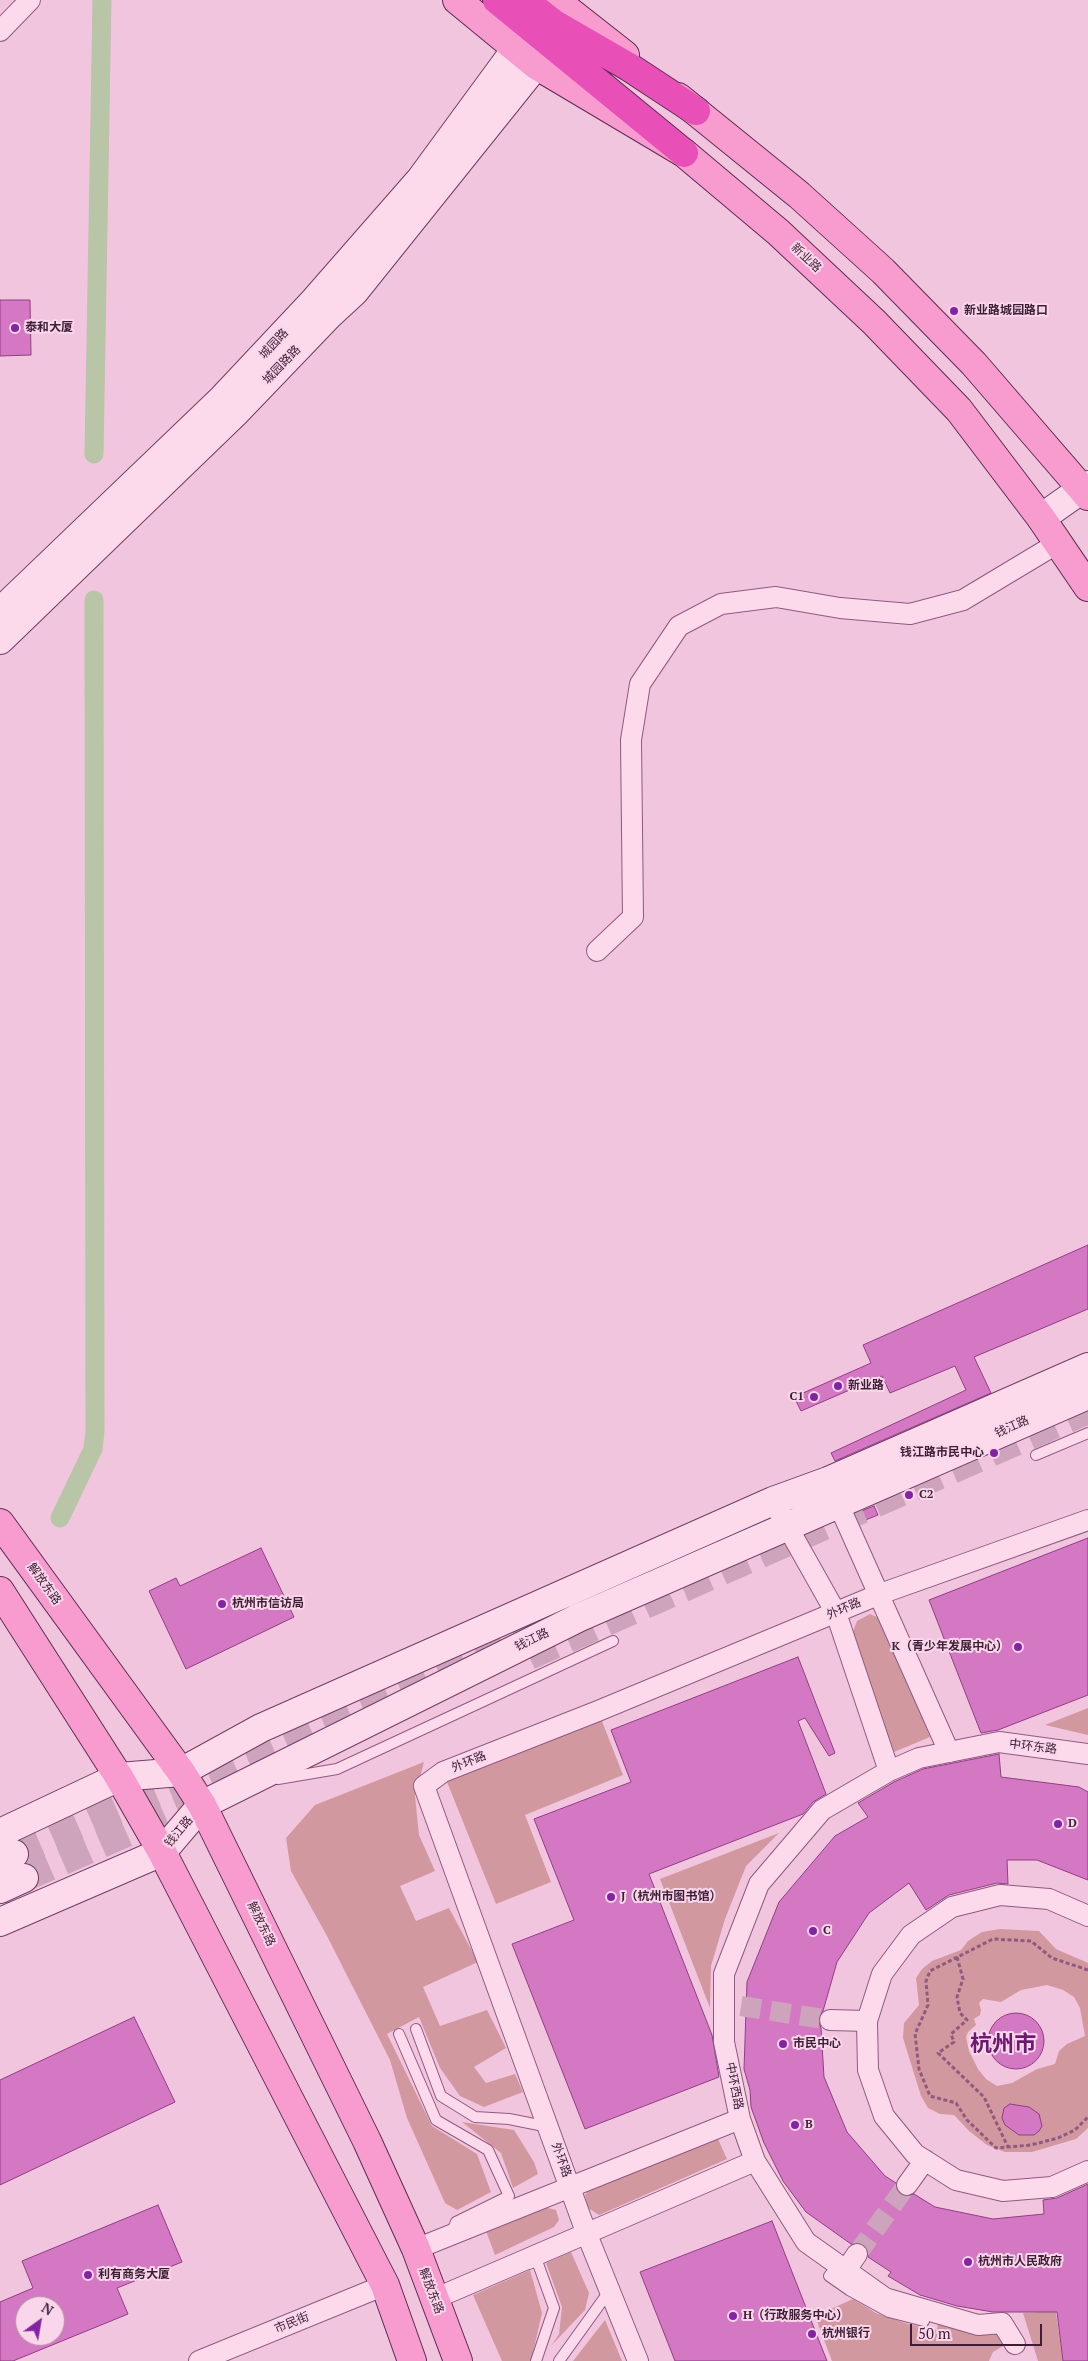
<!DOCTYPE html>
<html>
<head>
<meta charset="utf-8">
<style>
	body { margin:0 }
	#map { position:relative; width:1088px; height:2361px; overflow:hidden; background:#f2c5de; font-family:"PT Serif",serif }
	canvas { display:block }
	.north { position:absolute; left:15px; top:2296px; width:50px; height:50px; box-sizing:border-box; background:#f9d6e9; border:1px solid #ae8ca2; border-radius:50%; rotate:32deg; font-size:14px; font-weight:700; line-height:20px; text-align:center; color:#3e1e37 }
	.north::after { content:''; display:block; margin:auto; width:18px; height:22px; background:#8423a4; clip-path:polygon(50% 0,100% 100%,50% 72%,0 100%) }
	.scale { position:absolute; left:910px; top:2324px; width:132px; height:22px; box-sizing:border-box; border:2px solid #3e1e37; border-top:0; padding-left:6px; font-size:15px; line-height:18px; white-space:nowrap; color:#3e1e37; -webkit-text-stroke:4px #f9d6e9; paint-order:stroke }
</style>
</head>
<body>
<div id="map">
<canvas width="1088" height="2361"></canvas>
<div class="north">N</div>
<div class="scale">50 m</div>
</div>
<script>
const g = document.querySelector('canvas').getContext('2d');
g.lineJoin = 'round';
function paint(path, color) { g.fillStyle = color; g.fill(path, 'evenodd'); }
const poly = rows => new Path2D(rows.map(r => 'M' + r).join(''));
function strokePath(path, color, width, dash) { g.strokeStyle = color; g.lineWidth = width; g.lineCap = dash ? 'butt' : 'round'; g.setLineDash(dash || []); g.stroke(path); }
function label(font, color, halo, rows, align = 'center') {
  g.font = font + ' "PT Serif","Noto Sans SC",serif'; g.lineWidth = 4; g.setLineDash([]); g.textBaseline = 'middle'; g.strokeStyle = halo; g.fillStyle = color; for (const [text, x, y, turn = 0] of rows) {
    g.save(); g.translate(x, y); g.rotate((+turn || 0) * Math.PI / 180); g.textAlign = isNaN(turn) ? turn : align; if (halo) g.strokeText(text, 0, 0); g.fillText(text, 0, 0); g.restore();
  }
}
paint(poly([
	[870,1614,884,1620,930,1737,894,1752,852,1634,857,1621],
	[1088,1708,1088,1735,1045,1725],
	[598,1711,623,1775,525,1815,551,1882,496,1904,443,1772],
	[424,1762,415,1796,419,1835,435,1871,400,1886,416,1921,449,1908,478,1962,423,1987,440,2026,487,2010,506,2048,474,2067,486,2083,515,2074,523,2092,484,2107,460,2096,440,2068,419,2017,387,2034,432,2126,477,2154,491,2192,457,2210,445,2203,407,2118,390,2060,327,1936,291,1871,286,1838,315,1805],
	[779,1833,746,1866,725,1919,711,1966,710,2008,660,1879],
	[1000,1929,1039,1931,1056,1949,1088,1963,1088,2128,1076,2139,1032,2152,1005,2152,987,2145,969,2131,954,2115,940,2114,928,2108,921,2096,903,2038,904,2023,919,2005,916,1978,922,1969,932,1961,961,1950,968,1941,982,1932],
	[1047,1985,1063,1990,1074,1997,1080,2008,1085,2036,1067,2044,1059,2051,1055,2064,1037,2069,1012,2083,997,2086,986,2079,978,2069,969,2051,966,2037,968,2032,976,2025,974,2019,980,2015,981,2010,979,2003,983,1999,1001,2002,1021,1990],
	[462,2122,514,2130,534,2162,538,2174,513,2188,501,2153],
	[718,2139,727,2159,599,2215,588,2208,585,2195,592,2186],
	[544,2207,556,2210,559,2220,554,2227,495,2255,486,2231],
	[571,2252,589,2293,585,2310,551,2346,559,2334,562,2307,546,2263],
	[530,2270,542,2313,531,2361,502,2361,473,2295],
	[1042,2293,1053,2293,1063,2361,1038,2361,1023,2313,1042,2312],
	[853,2299,876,2313,908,2324,937,2330,938,2323,980,2334,999,2334,1004,2342,1003,2346,993,2352,989,2361,832,2361,815,2316],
	[605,2320,622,2361,573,2361]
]), '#d2989f');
strokePath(poly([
	[94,454,102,0],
	[60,1518,93,1449,95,1431,94,600]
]), '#b8c5a7', 19);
const building = poly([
	[0,300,30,300,31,355,0,356,0,300],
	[1088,1245,1088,1309,974,1357,991,1393,835,1461,831,1453,966,1390,955,1366,890,1393,882,1376,801,1411,794,1397,871,1363,863,1345,1088,1245],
	[874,1506,878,1515,863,1521,859,1512,874,1506],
	[1088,1538,1088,1695,998,1730,981,1733,929,1600,1088,1538],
	[261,1548,294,1617,186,1669,149,1591,176,1578,180,1586,261,1548],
	[798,1657,835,1753,829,1756,805,1718,798,1721,826,1794,813,1802,803,1814,649,1874,712,2035,719,2077,585,2129,512,1944,574,1920,534,1819,631,1782,611,1730,798,1657],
	[999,1754,1001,1777,1079,1787,1088,1792,1088,1880,1037,1860,1007,1860,1008,1884,997,1883,949,1895,926,1910,909,1883,869,1913,837,1962,823,2011,818,2019,821,2028,824,2077,847,2132,885,2176,896,2183,896,2189,900,2195,906,2197,914,2194,935,2207,993,2219,1044,2214,1043,2200,1057,2198,1088,2184,1088,2361,1063,2361,1057,2312,993,2312,957,2306,920,2295,888,2276,891,2272,868,2257,868,2249,864,2245,857,2242,851,2244,806,2212,783,2181,764,2143,751,2107,750,2090,744,2069,747,1982,779,1902,835,1836,868,1817,858,1803,894,1782,923,1769,999,1754],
	'988 2041a28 28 0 1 1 56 0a28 28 0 1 1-56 0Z',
	[134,2017,175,2102,0,2185,0,2080,134,2017],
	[1010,2104,1029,2107,1039,2114,1042,2126,1039,2131,1034,2135,1019,2135,1005,2125,1002,2118,1004,2108,1010,2104],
	[158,2205,182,2262,117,2288,128,2314,13,2361,0,2361,0,2302,33,2288,22,2261,158,2205],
	[25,2306,55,2306,55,2336,25,2336,25,2306],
	[772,2221,827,2361,675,2361,640,2272,772,2221]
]);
paint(building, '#d478c4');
strokePath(building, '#913d84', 1);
strokePath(poly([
	[741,2006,830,2020],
	[857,2254,907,2185]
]), '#cea4bd', 20, [20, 10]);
strokePath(poly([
	[529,1656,1088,1410],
	[14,1854,530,1629],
	[24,1878,215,1794]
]), '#cea4bd', 28, [28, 14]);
const lane = poly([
	[1036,1455,1088,1433],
	[278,1779,337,1769,613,1641],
	[416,2029,441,2096,475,2117,509,2119,549,2127],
	[399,2034,436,2120,488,2150,509,2196,456,2222,451,2234],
	[529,2264,537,2261,554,2308,536,2361],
	[838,2265,829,2276,849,2290,889,2312,924,2321,926,2310],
	[559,2361,610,2290]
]);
const street = poly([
	[0,31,30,0],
	[597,951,633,917,631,740,640,684,679,626,721,604,776,597,840,608,910,614,963,600,1058,543],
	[833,1492,949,1752],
	[773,1501,836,1613,889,1771],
	[1088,1916,1049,1899,1000,1895,952,1907,911,1935,882,1974,867,2021,868,2070,884,2116,915,2154,956,2180,1003,2191,1052,2187,1088,2171],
	[830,2020,867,2021],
	[907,2185,925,2160],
	[416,2249,740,2119],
	[846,2270,857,2254],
	[434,2299,755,2161],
	[1015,2344,1002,2323,978,2325,885,2298,806,2242,755,2161,740,2119,724,2042,724,1974,759,1884,822,1810,889,1771,919,1758,999,1742,1088,1754],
	[199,2361,385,2285],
	[638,2361,586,2232,424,1786,443,1772,598,1711,880,1594,1088,1520]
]);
const secondary = poly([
	[1041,518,1088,485],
	[0,612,222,399,315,300,420,180,516,49],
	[0,640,234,414,328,316,354,292,536,65],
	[0,1833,119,1777,181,1772,261,1728,773,1501,828,1481,1088,1367],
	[0,1860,14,1854],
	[0,1889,24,1878],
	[0,1922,162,1852,202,1805,578,1618,1088,1395]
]);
const primary = poly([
	[457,0,536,65,684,153,778,232,874,322,959,410,1041,518,1088,587],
	[555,0,625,55],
	[678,97,799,195,883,271,974,364,1088,496],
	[0,1523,181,1772,202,1805,367,2141,416,2249,458,2361],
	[0,1591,119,1777,162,1852,385,2285,412,2361]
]);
const highway = poly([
	[497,0,684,153],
	[525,1,553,23,629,67,696,111]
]);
strokePath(lane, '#905980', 12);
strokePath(street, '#905980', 22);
strokePath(secondary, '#723c64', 30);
strokePath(primary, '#5d2d53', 30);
strokePath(highway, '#5d2d53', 30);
strokePath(poly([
	[957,1957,963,1979,957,1997,960,2013,967,2020,951,2034,954,2042,938,2053,984,2097,1008,2147],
	[1088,1970,1052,1958,1031,1941,993,1939,930,1971,926,1981,928,2005,915,2034,919,2069,930,2096,956,2103,967,2120,996,2148,1031,2145,1058,2138,1075,2130,1088,2117]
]), '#905980', 3, [4, 2.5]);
strokePath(lane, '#fcdaec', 10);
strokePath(street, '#fcdaec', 20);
strokePath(secondary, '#fcdaec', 28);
strokePath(primary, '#f89bcf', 28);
strokePath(highway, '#e850b8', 28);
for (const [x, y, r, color] of [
	[954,311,5,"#8423a4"],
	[15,328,5,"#8423a4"],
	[838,1386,5,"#8423a4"],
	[814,1397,5,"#8423a4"],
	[994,1453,5,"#8423a4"],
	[909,1495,5,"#8423a4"],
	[222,1604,5,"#8423a4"],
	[1018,1647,5,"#8423a4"],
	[1058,1824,5,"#8423a4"],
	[611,1897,5,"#8423a4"],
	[813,1931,5,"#8423a4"],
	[783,2044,5,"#8423a4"],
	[795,2125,5,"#8423a4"],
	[968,2262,5,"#8423a4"],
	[88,2275,5,"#8423a4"],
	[733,2316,5,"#8423a4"],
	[812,2334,5,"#8423a4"]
]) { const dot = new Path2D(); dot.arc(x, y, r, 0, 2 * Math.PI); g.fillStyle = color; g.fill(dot); strokePath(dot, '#f9d6e9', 2); }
label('12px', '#3e1e37', '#f9d6e9', [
	["新业路",806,258,43],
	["城园路",274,344,-47],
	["城园路路",282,365,-46],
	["钱江路",1012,1427,-24],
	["解放东路",44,1584,54],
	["外环路",844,1609,-23],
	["钱江路",532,1640,-26],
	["中环东路",1033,1747,7],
	["外环路",469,1762,-22],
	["钱江路",179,1832,-50],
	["解放东路",261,1924,64],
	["中环西路",734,2086,79],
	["外环路",561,2160,70],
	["解放东路",431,2291,69],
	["市民街",292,2323,-22]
]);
label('bold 12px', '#3e1e37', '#f9d6e9', [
	["新业路城园路口",964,311],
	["泰和大厦",25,328],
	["新业路",848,1386],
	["C1",804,1397,"right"],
	["钱江路市民中心",984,1453,"right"],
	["C2",919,1495],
	["杭州市信访局",232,1604],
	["K（青少年发展中心）",1008,1647,"right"],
	["D",1068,1824],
	["J（杭州市图书馆）",621,1897],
	["C",823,1931],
	["市民中心",793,2044],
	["B",805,2125],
	["杭州市人民政府",978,2262],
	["利有商务大厦",98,2275],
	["H（行政服务中心）",743,2316],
	["杭州银行",822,2334]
], 'left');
label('bold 22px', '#6c1a6f', '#f9d6e9', [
	["杭州市",1003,2045]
]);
</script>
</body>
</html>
